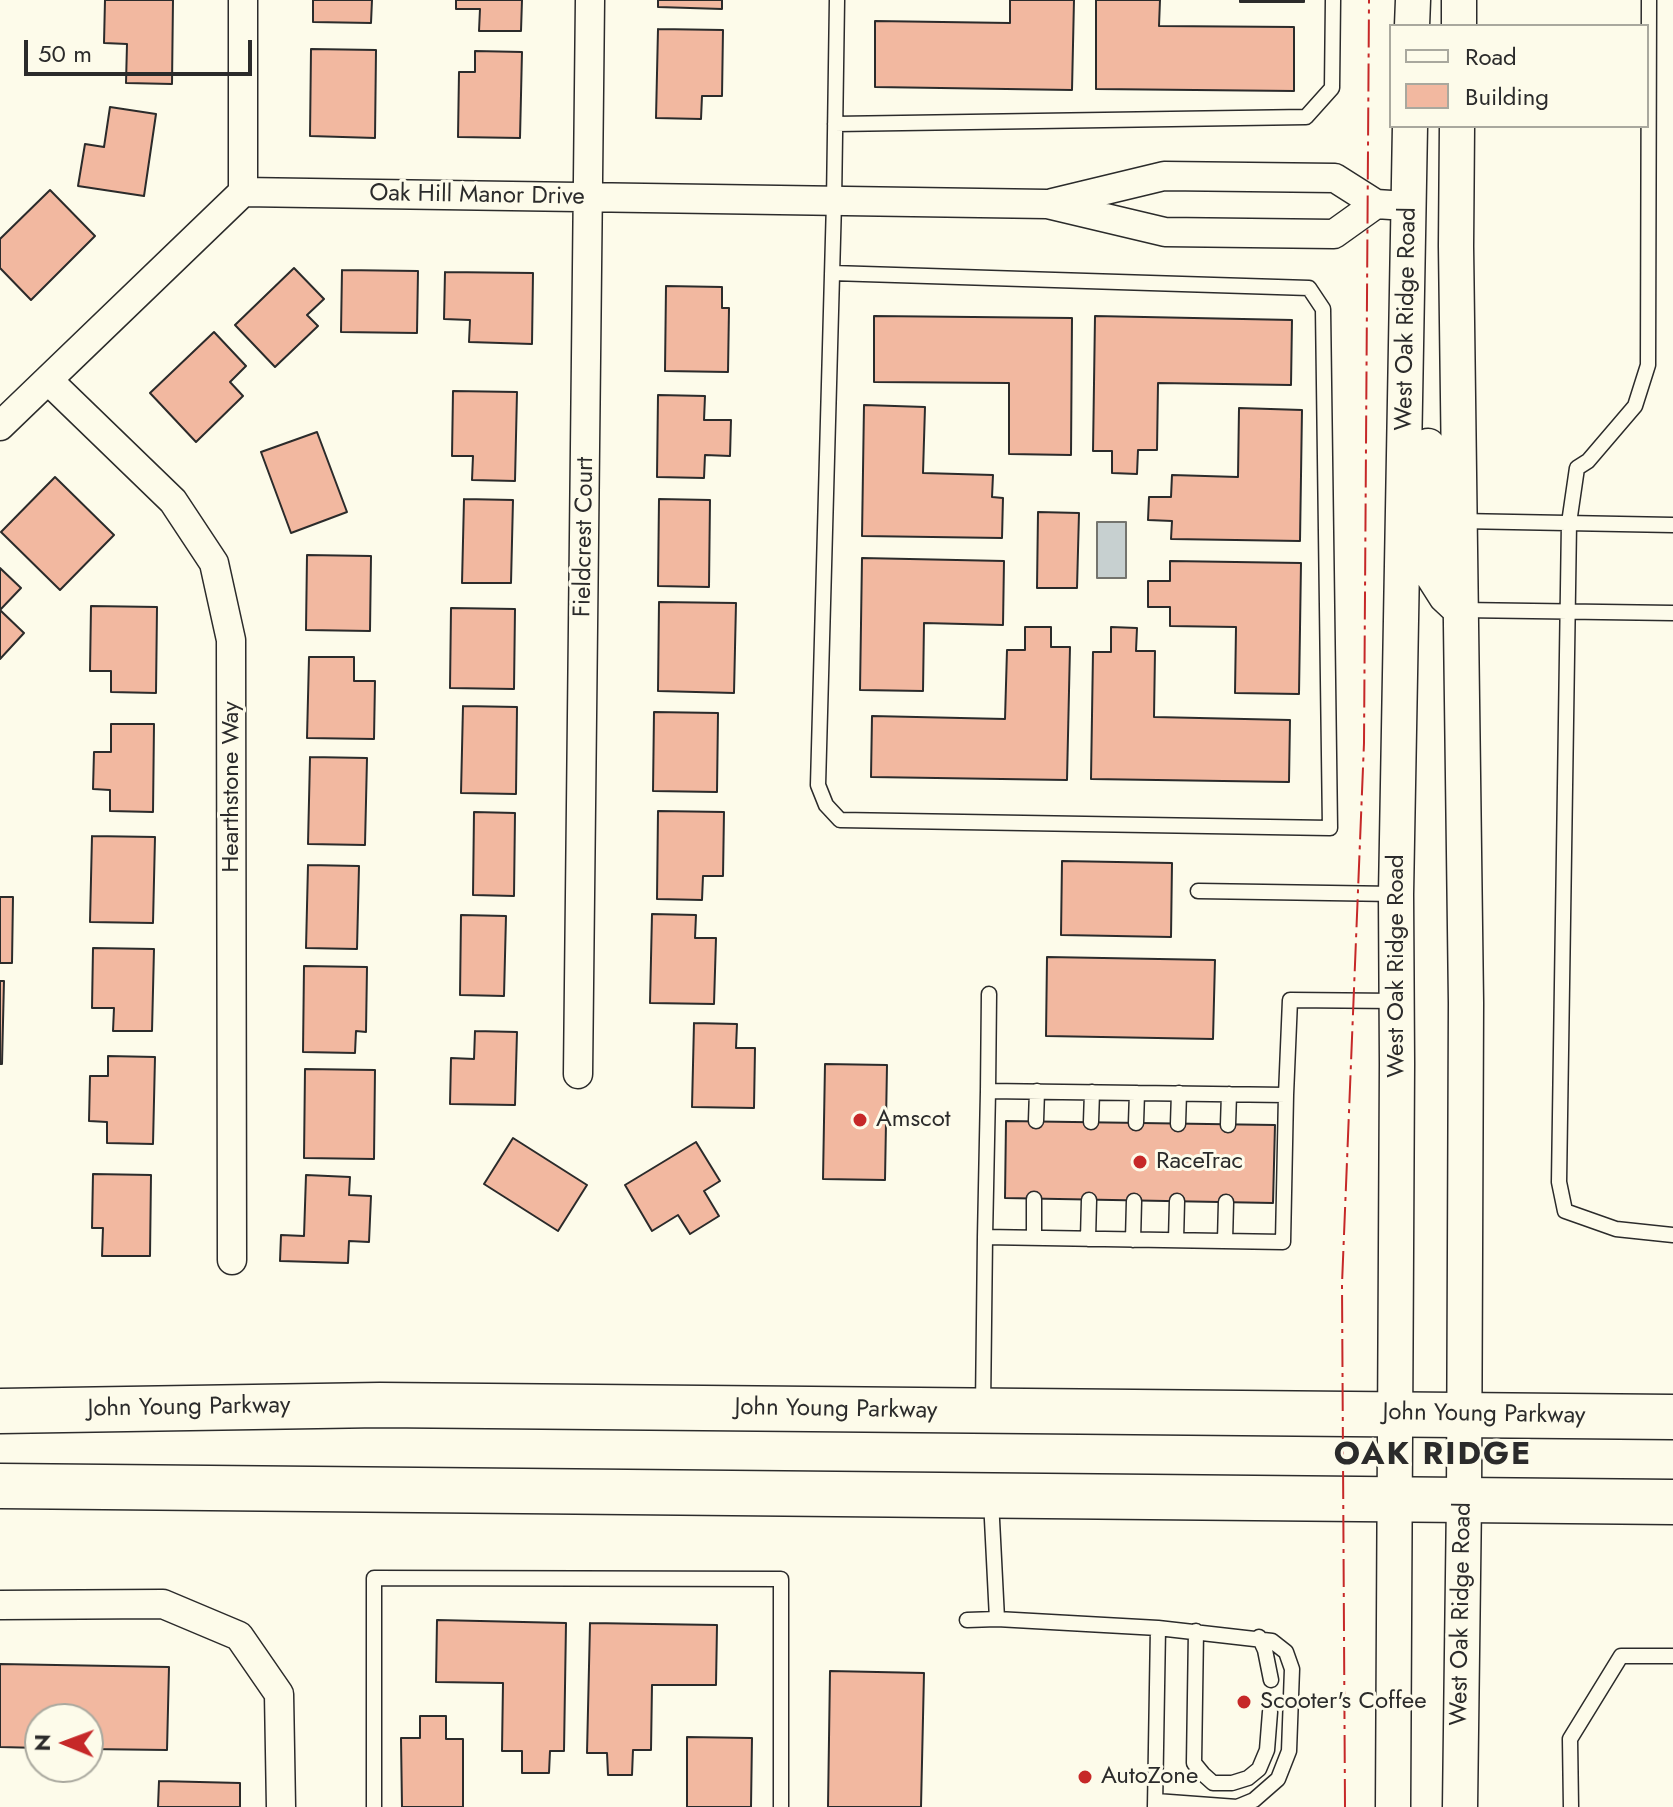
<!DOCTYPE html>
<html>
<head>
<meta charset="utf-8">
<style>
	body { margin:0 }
	#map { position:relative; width:1673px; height:1807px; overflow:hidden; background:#fdfbea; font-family:Jost,sans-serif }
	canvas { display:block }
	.legend { position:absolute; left:1389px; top:24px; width:260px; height:104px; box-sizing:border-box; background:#fdfbea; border:2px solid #a9a89e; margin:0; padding:10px 14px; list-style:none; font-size:24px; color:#2b2b2b }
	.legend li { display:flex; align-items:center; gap:16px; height:40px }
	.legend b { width:40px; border:2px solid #a9a89e }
	.north { position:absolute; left:24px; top:1703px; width:80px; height:80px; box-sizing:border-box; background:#fdfbea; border:2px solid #a9a89e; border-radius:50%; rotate:271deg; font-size:22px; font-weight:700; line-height:32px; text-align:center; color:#2b2b2b }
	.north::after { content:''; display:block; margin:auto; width:28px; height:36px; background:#c62828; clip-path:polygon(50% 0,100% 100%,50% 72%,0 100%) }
	.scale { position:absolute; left:24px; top:40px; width:228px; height:36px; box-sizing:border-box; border:4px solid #2b2b2b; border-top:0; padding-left:10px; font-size:24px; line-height:28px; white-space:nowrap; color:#2b2b2b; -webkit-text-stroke:6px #fdfbea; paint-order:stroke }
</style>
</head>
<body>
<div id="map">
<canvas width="1673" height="1807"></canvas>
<ul class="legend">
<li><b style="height:10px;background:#fdfbea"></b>Road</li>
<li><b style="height:22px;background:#f2b8a0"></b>Building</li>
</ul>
<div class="north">N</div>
<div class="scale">50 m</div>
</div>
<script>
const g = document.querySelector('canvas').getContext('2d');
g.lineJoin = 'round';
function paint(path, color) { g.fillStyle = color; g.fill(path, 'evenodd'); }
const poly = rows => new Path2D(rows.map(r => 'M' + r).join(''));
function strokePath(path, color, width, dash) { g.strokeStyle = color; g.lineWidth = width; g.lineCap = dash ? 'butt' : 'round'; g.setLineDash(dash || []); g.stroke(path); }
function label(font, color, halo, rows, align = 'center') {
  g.font = font + ' Jost,sans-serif'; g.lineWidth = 6; g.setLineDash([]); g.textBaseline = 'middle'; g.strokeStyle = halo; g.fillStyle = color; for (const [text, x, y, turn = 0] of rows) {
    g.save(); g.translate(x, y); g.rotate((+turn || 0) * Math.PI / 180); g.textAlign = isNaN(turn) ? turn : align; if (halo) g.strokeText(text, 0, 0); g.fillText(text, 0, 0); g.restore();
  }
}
const water = poly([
	[1097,522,1126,522,1126,578,1097,578,1097,522]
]);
paint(water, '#c7d0d0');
strokePath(water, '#74746e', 2);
const building = poly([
	[105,0,173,0,172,84,126,83,127,44,104,43,105,0],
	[313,0,372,0,371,23,313,22,313,0],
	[456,0,522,0,521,31,479,31,480,9,456,9,456,0],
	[658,0,722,0,722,9,658,7,658,0],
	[1010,0,1074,0,1072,90,875,87,875,21,1010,23,1010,0],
	[1096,0,1160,0,1159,26,1294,27,1294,91,1096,89,1096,0],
	[1240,0,1304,0,1304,2,1240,2,1240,0],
	[658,29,723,30,722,96,702,96,701,119,656,118,658,29],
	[311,49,376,50,375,138,310,136,311,49],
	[475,51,522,52,520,138,458,137,459,72,475,72,475,51],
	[110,107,156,114,144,196,78,186,85,144,104,147,110,107],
	[50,190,95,236,31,300,0,268,0,239,50,190],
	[294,268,324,299,307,315,318,326,275,367,235,325,294,268],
	[342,270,418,271,417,333,341,332,342,270],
	[445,272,533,273,532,344,469,342,470,320,444,319,445,272],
	[666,286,722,287,722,308,729,308,728,372,665,371,666,286],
	[874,316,1072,318,1071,455,1009,454,1009,383,874,382,874,316],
	[1095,316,1292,320,1291,385,1158,383,1157,450,1138,450,1137,474,1112,473,1112,451,1093,451,1095,316],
	[214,332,246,366,230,382,243,396,196,442,150,393,214,332],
	[453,391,517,392,515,481,472,480,473,456,452,456,453,391],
	[658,395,705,396,704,420,731,420,730,456,705,455,704,478,657,477,658,395],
	[864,405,925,407,923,473,993,475,992,497,1003,498,1002,538,862,536,864,405],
	[1239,408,1302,410,1300,541,1171,539,1172,521,1148,520,1149,497,1171,497,1172,475,1238,477,1239,408],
	[317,432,347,512,291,533,261,452,317,432],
	[55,477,114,535,60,590,1,532,55,477],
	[464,499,513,500,511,583,462,583,464,499],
	[659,499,710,500,709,587,658,586,659,499],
	[1038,512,1079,513,1077,588,1037,588,1038,512],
	[307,555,371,556,370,631,306,630,307,555],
	[862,558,1004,561,1003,625,924,623,923,691,860,690,862,558],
	[1170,561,1301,563,1299,694,1235,693,1236,627,1170,626,1170,607,1148,607,1148,581,1170,581,1170,561],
	[0,568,21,588,0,610,24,633,0,659,0,568],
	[659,602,736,603,734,693,658,691,659,602],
	[91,606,157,607,156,693,111,692,111,671,90,671,91,606],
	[451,608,515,609,514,689,450,688,451,608],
	[1025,627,1051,627,1051,647,1070,647,1067,780,871,777,872,716,1005,719,1007,650,1025,650,1025,627],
	[1111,627,1137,628,1136,651,1155,651,1154,717,1290,720,1289,782,1091,779,1093,652,1111,652,1111,627],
	[309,657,354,657,354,681,375,681,374,739,307,738,309,657],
	[463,706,517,707,516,794,461,793,463,706],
	[654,712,718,713,717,792,653,791,654,712],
	[111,724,154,724,153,812,110,811,110,790,93,789,94,752,111,752,111,724],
	[310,757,367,758,365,845,308,844,310,757],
	[658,811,724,812,723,876,703,876,702,900,657,899,658,811],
	[474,812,515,813,514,896,473,895,474,812],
	[92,836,155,837,153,923,90,922,92,836],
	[1062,861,1172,863,1171,937,1061,935,1062,861],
	[308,865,359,866,357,949,306,948,308,865],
	[0,897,13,897,12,963,0,963,0,897],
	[652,914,696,915,695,938,716,938,714,1004,650,1003,652,914],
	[461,915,506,916,504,996,460,995,461,915],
	[93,948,154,949,152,1031,113,1031,114,1008,92,1008,93,948],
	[1047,957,1215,960,1213,1039,1046,1036,1047,957],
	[304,966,367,967,366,1032,356,1031,355,1053,303,1052,304,966],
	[0,981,4,981,2,1064,0,1064,0,981],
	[694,1023,737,1024,736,1048,755,1048,754,1108,692,1107,694,1023],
	[475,1031,517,1032,515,1105,450,1104,451,1058,474,1059,475,1031],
	[108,1056,155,1057,153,1144,107,1143,107,1122,89,1121,90,1076,108,1076,108,1056],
	[825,1064,887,1065,885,1180,823,1179,825,1064],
	[305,1069,375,1070,374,1159,304,1158,305,1069],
	[1006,1121,1275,1125,1273,1203,1005,1198,1006,1121],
	[513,1138,587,1185,558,1231,484,1184,513,1138],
	[696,1142,720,1181,704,1191,719,1216,690,1234,678,1215,652,1231,625,1185,696,1142],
	[93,1174,151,1175,150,1256,102,1256,103,1228,92,1228,93,1174],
	[306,1175,350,1177,349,1195,371,1196,369,1242,349,1241,348,1263,280,1261,281,1235,304,1236,306,1175],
	[437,1620,566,1623,564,1751,550,1751,549,1773,522,1773,522,1751,502,1751,503,1683,436,1682,437,1620],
	[590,1623,717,1625,716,1685,652,1685,651,1750,633,1750,632,1775,608,1775,607,1753,587,1753,590,1623],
	[0,1664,169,1667,167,1750,88,1749,88,1719,40,1719,40,1748,0,1747,0,1664],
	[830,1671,924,1673,921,1807,828,1807,830,1671],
	[420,1716,446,1716,446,1739,463,1739,463,1807,402,1807,401,1738,420,1738,420,1716],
	[687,1737,752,1738,751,1807,687,1807,687,1737],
	[159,1781,240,1783,240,1807,158,1807,159,1781]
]);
paint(building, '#f2b8a0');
strokePath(building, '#2b2b2b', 2);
const service = poly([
	[1649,0,1648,365,1635,406,1588,461,1577,468,1569,523,1559,1182,1565,1211,1616,1229,1673,1235],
	[835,124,1306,117,1332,88,1333,0],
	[832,273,1309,288,1323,309,1330,828,840,820,826,805,818,785,834,202,837,0],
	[1460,521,1673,525],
	[1462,610,1673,613],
	[1198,891,1395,894],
	[988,1091,989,994],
	[1286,1095,1290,1000,1397,1001],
	[1036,1121,1037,1091],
	[1091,1122,1092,1092],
	[1136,1123,1137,1093],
	[1178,1124,1179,1093],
	[1228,1125,1229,1094],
	[1034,1238,1034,1199],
	[1088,1239,1089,1200],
	[1133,1240,1134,1201],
	[1176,1240,1177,1201],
	[1225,1241,1226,1202],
	[983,1407,985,1237,1283,1242,1286,1095,988,1091,985,1237],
	[991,1500,997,1619,1158,1628,1155,1807],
	[967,1620,997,1619],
	[1196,1631,1194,1763,1203,1774,1213,1783,1232,1783,1248,1778,1259,1769,1267,1750,1270,1712],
	[1259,1637,1265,1650,1271,1680],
	[1156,1801,1237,1807,1254,1800,1278,1779,1289,1751,1292,1669,1286,1652,1272,1641,1158,1628],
	[374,1807,374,1578,781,1579,781,1807],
	[1571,1807,1570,1739,1621,1656,1673,1656]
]);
const minor = poly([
	[243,0,243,192],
	[1052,203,1164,176,1335,178,1376,204,1391,205],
	[49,381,173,501,214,563,231,640,232,1260],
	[0,426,243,192,1047,204,1165,232,1334,234,1376,204],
	[578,1074,590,0],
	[0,1605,163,1604,239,1636,279,1694,281,1807]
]);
const tertiary = poly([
	[1412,26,1413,0],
	[1459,26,1459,0],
	[1457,126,1456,246,1466,1003,1464,1499,1460,1807],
	[1428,446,1427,542,1432,574,1446,596,1461,610],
	[1393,1807,1397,1064,1396,894,1410,126]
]);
const trunk = poly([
	[0,1411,380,1405,1673,1417],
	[0,1486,1673,1502]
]);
strokePath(service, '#2b2b2b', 17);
strokePath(minor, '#2b2b2b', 31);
strokePath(tertiary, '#2b2b2b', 37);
strokePath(trunk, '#2b2b2b', 47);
strokePath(service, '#fdfbea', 14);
strokePath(minor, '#fdfbea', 28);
strokePath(tertiary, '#fdfbea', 34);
strokePath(trunk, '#fdfbea', 44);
strokePath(poly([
	[1345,1807,1342,1284,1364,743,1369,0]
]), '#c62828', 2, [28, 6, 4, 6]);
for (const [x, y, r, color] of [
	[860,1120,8,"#c62828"],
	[1140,1162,8,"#c62828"],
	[1244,1702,8,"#c62828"],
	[1085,1777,8,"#c62828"]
]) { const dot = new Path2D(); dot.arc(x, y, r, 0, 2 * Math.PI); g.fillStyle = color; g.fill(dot); strokePath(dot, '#fdfbea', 3); }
label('24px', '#2b2b2b', '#fdfbea', [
	["Oak Hill Manor Drive",477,196,1],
	["West Oak Ridge Road",1407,319,-89],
	["Fieldcrest Court",585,537,-89],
	["Hearthstone Way",232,787,-90],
	["West Oak Ridge Road",1397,966,-90],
	["John Young Parkway",189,1408,-1],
	["John Young Parkway",836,1410,1],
	["John Young Parkway",1484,1415,1],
	["West Oak Ridge Road",1462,1614,-89]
]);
label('24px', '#2b2b2b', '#fdfbea', [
	["Amscot",876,1120],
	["RaceTrac",1156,1162],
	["Scooter's Coffee",1260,1702],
	["AutoZone",1101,1777]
], 'left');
g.letterSpacing = '2px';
label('bold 32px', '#2b2b2b', '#fdfbea', [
	["OAK RIDGE",1433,1456]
]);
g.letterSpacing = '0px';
</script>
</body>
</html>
